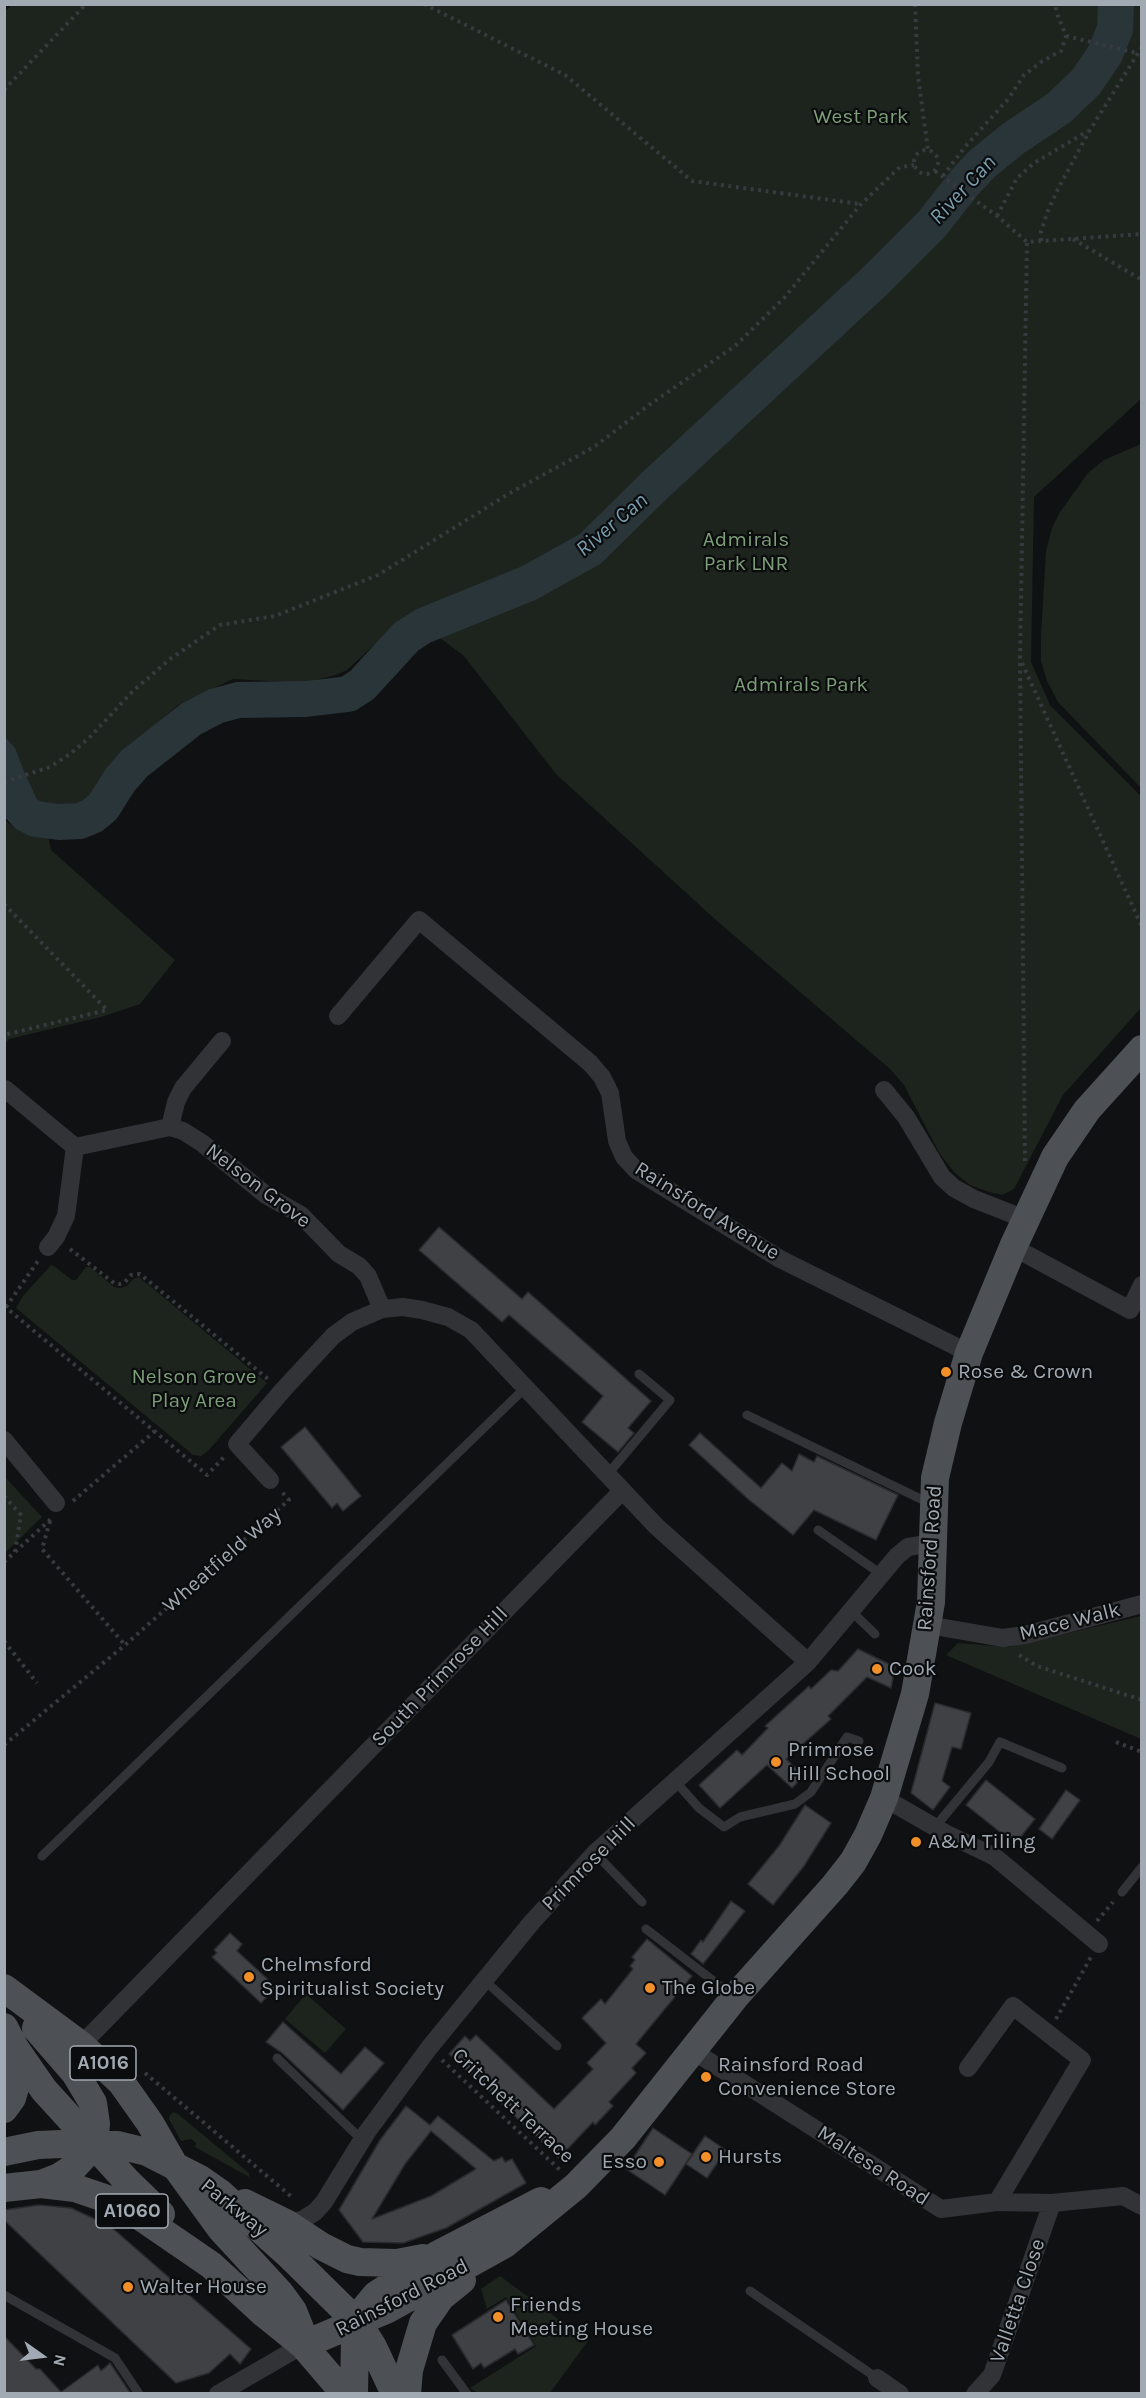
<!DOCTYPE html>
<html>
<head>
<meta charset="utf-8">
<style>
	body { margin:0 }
	#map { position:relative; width:1146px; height:2398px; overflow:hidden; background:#101112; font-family:Karla,sans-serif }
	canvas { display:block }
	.frame { position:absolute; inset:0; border:6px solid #a1a9b3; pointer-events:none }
	.north { position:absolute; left:12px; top:2326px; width:60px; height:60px; -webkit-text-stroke:4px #0b0c0d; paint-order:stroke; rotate:104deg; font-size:16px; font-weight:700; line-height:24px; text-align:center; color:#a1a9b3 }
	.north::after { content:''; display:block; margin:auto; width:21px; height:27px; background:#a1a9b3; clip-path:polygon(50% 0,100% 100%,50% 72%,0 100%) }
</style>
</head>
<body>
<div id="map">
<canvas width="1146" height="2398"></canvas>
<div class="frame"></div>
<div class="north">N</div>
</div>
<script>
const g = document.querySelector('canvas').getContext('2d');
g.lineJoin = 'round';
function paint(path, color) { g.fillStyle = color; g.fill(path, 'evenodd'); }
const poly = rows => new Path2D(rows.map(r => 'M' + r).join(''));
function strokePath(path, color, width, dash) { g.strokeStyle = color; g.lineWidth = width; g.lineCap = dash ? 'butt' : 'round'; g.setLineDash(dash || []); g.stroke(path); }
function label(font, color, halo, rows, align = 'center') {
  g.font = font + ' Karla,sans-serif'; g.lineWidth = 4.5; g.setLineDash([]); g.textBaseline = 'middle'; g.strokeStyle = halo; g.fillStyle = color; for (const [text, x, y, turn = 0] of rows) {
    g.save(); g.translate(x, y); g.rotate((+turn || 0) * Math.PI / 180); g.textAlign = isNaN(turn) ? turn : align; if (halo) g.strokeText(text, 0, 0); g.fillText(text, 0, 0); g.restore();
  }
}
paint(poly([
	[12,5,1141,5,1141,399,1034,497,1031,662,1050,705,1141,796,1141,1008,1063,1095,1014,1189,1002,1195,989,1192,970,1185,955,1173,940,1154,904,1085,890,1069,717,921,556,774,464,656,408,614,347,670,336,675,303,683,233,679,178,705,116,759,89,798,84,802,63,807,47,807,5,820,14,828,28,833,48,835,51,850,175,960,140,1004,101,1017,9,1039,5,1044,4,12],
	[1141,444,1142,444,1141,788,1058,702,1047,681,1041,661,1041,635,1046,551,1052,528,1060,512,1088,473,1104,460],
	[51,1265,55,1267,72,1280,76,1280,86,1267,90,1267,114,1287,120,1288,127,1286,133,1279,139,1277,267,1383,209,1450,201,1456,193,1455,16,1308,23,1296],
	[4,1476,42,1517,5,1553,4,1553],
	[1141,1616,1141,1739,946,1655,958,1643,1009,1647],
	[306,1994,346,2029,325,2053,285,2019],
	[173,2112,178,2114,249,2173,249,2177,195,2147,196,2143,191,2139,181,2141,169,2119,170,2115],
	[500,2276,588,2341,550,2393,478,2393,470,2388,536,2346,506,2297,487,2309,481,2289]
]), '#1d241d');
paint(poly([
	[4,736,15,748,24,771,5,777]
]), '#2a353a');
strokePath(poly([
	[4,771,21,808,26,814,36,819,59,822,80,821,92,816,103,807,120,780,135,763,191,719,216,706,238,700,306,699,348,694,362,685,406,637,423,626,529,583,590,549,652,488,876,280,932,224,965,182,983,163,1014,138,1059,108,1086,82,1105,54,1115,29,1116,4]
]), '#2a353a', 36);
const building = poly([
	[439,1227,522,1299,528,1292,651,1401,628,1428,634,1433,618,1452,582,1422,603,1396,509,1315,502,1322,419,1250,439,1227],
	[305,1427,361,1496,343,1511,337,1503,332,1508,281,1447,305,1427],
	[700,1433,761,1488,782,1463,792,1471,799,1454,814,1462,817,1456,898,1495,876,1540,814,1510,793,1535,748,1499,689,1445,700,1433],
	[858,1649,895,1667,891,1688,867,1677,828,1716,831,1719,786,1759,804,1776,792,1788,767,1765,720,1808,699,1785,737,1750,742,1755,768,1728,765,1726,809,1686,811,1689,831,1670,838,1671,858,1649],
	[935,1703,971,1713,961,1749,952,1747,942,1781,950,1787,933,1810,911,1793,935,1703],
	[986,1780,1035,1819,1015,1844,966,1805,986,1780],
	[1066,1790,1080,1800,1052,1839,1039,1829,1066,1790],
	[805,1805,831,1823,804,1866,773,1905,748,1884,779,1846,805,1805],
	[731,1901,745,1911,703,1964,691,1954,701,1940,703,1942,731,1901],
	[230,1933,242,1944,237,1951,276,1987,261,2003,212,1957,217,1953,214,1950,230,1933],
	[647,1939,692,1976,636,2044,646,2053,632,2068,636,2073,609,2102,613,2106,595,2125,593,2122,559,2158,449,2054,465,2036,470,2041,476,2035,554,2109,593,2069,587,2063,606,2043,582,2018,601,1999,605,2004,633,1969,630,1966,635,1960,632,1957,647,1939],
	[283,2022,341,2074,365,2047,384,2063,343,2110,282,2053,266,2042,283,2022],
	[406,2106,430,2125,438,2116,494,2161,502,2157,505,2162,512,2159,526,2183,446,2228,403,2243,363,2242,339,2210,380,2140,406,2106],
	[431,2131,476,2169,431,2196,372,2219,405,2164,431,2131],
	[653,2128,692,2154,665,2195,626,2169,653,2128],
	[705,2136,726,2150,707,2178,686,2164,705,2136],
	[39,2205,71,2208,110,2226,251,2349,240,2364,230,2354,209,2373,176,2383,4,2220,4,2210,39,2205],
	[506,2300,534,2345,518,2354,515,2349,484,2368,481,2363,473,2369,452,2335,506,2300],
	[4,2336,36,2369,40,2369,61,2392,98,2365,101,2371,110,2363,131,2394,4,2394,4,2336]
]);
paint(building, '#3f4145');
strokePath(building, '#2a2b2e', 1.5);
strokePath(poly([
	[424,4,565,75,692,181,860,204],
	[915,4,918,76,928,150],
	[1066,36,1137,53],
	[4,90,86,4],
	'914 162a12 12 0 1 1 24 0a12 12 0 1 1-24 0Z',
	[935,171,997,216,1027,242,1142,234],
	[943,176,965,147,1009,98,1024,75,1041,62,1061,51,1066,36,1056,11,1056,4],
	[997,216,1017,178,1034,163,1088,131],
	[1073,239,1142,280],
	[1041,241,1041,231,1049,208,1059,187,1090,130,1142,47],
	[1022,663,1142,927],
	[4,782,50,767,70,754,89,738,133,691,170,659,220,625,275,616,378,575,510,493,594,447,649,405,735,346,784,298,861,204,900,167,914,165],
	[4,904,107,1010,4,1035],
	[1025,1161,1020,660,1027,242],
	[70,1249,114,1283,120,1284,125,1282,131,1275,140,1274,268,1379],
	[4,1306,207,1475,225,1456],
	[6,1307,38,1261],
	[4,1496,21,1515,15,1552],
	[73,1501,155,1431],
	[50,1521,42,1549,125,1645],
	[4,1562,51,1519],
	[4,1641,37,1683],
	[1019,1655,1037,1666,1142,1700],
	[1116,1742,1142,1752],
	[4,1745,125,1645,289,1500,282,1492],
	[1097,1921,1113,1902],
	[1056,2019,1091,1957],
	[442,2060,560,2170],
	[145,2073,293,2198]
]), '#373a3e', 4, [3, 4.5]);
strokePath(poly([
	[747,1415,929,1503],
	[608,1474,670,1400,639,1374],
	[818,1530,881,1574],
	[852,1612,875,1634],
	[675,1781,699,1808,724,1827,740,1817,795,1804,811,1792,847,1737,859,1741],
	[935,1827,989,1762,1000,1742,1062,1768],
	[595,1853,642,1902],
	[42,1856,525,1388],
	[1122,1892,1142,1867],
	[646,1929,733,1996],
	[484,1980,557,2046],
	[277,2058,362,2140],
	[750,2291,877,2378],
	[4,2295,115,2358,139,2394],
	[442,2360,467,2394]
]), '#313337', 9);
strokePath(poly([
	[338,1016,419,920,590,1063,602,1077,610,1093,617,1141,624,1157,636,1170,780,1259,969,1353],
	[5,1089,75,1147],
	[884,1090,906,1117,942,1177,954,1188,974,1199,1025,1219],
	[170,1127,176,1102,183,1088,222,1041],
	[48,1247,56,1237,66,1216,75,1147,170,1127,183,1131,202,1143,266,1195,301,1215,339,1254,359,1266,368,1276,382,1309],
	[1013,1247,1130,1310,1142,1285],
	[4,1440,56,1503],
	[270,1480,237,1444,282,1391,333,1336,352,1322,382,1309,403,1307,422,1310,448,1317,471,1330,656,1526,808,1662],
	[928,1625,1003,1638,1025,1635,1142,1604],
	[884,1798,945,1833,995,1857,1099,1944],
	[81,2045,622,1491],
	[693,2051,941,2209,997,2202,1052,2203,1123,2196,1142,2206],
	[968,2068,1013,2006,1082,2060,997,2202],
	[286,2223,302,2220,315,2212,324,2202,367,2132,429,2048,532,1922,595,1853,808,1662,897,1556,908,1547,933,1543],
	[877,2378,900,2394],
	[218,2394,303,2345],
	[975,2394,992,2375,1052,2203]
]), '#313337', 18);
strokePath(poly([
	[4,1988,81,2045,121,2082,150,2123,173,2163,221,2229,280,2293,293,2311,301,2331,303,2345],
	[4,2027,15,2048,44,2090,126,2180,161,2214],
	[36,2028,75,2073,93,2103,96,2124,94,2143,85,2155,73,2168,59,2177,41,2184],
	[4,2109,12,2098,18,2078,15,2049],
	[4,2152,38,2145,62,2144,118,2145,147,2152,200,2179,220,2193,289,2255,358,2323,373,2347,395,2394],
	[4,2188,41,2184,75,2188,122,2204,211,2265,261,2311,303,2345,345,2394],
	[245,2203,286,2223,321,2246,347,2259,360,2262,397,2263,423,2258],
	[303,2345,388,2309,505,2244,576,2186,623,2138,735,1997,835,1885,853,1862,868,1835,884,1798,915,1694,931,1602,935,1478,948,1423,969,1353,1013,1247,1055,1157,1087,1110,1142,1049],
	[354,2394,355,2340,358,2323,366,2307,376,2295,437,2255,541,2201],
	[407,2394,409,2370,423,2323,441,2297,462,2280]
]), '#4d5156', 28);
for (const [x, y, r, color] of [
	[946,1372,6,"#f28f29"],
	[877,1669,6,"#f28f29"],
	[776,1762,6,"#f28f29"],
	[916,1842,6,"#f28f29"],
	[249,1977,6,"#f28f29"],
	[650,1988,6,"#f28f29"],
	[706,2077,6,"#f28f29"],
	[706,2157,6,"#f28f29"],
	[659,2162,6,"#f28f29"],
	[128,2287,6,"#f28f29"],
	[498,2317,6,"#f28f29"]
]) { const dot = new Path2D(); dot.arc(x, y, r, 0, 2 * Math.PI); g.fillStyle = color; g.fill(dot); strokePath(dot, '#0b0c0d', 2); }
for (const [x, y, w] of [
	[103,2063,66],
	[132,2211,72]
]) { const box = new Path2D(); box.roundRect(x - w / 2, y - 17, w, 34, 4.5); g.fillStyle = '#0b0c0d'; g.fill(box); strokePath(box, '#a1a9b3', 1.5); }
label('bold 20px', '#a1a9b3', null, [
	["A1016",103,2063],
	["A1060",132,2211]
]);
label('21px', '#7c9e78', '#0b0c0d', [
	["West Park",861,117],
	["Admirals",746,540],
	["Park LNR",746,564],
	["Admirals Park",801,685],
	["Nelson Grove",194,1377],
	["Play Area",194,1401]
]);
label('21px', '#a1a9b3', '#0b0c0d', [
	["Nelson Grove",258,1186,37],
	["Rainsford Avenue",707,1211,32],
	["Rainsford Road",930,1558,-86],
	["Wheatfield Way",222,1560,-41],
	["Mace Walk",1070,1622,-14],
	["South Primrose Hill",440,1677,-46],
	["Primrose Hill",589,1864,-45],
	["Critchett Terrace",513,2106,43],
	["Maltese Road",873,2166,33],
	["Parkway",234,2208,39],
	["Rainsford Road",402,2298,-27],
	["Valletta Close",1018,2301,-71]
]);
label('21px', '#a1a9b3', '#0b0c0d', [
	["Rose & Crown",958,1372],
	["Cook",889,1669],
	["Primrose",788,1750],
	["Hill School",788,1774],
	["A&M Tiling",928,1842],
	["Chelmsford",261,1965],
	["Spiritualist Society",261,1989],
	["The Globe",662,1988],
	["Rainsford Road",718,2065],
	["Convenience Store",718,2089],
	["Hursts",718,2157],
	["Esso",647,2162,"right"],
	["Walter House",140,2287],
	["Friends",510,2305],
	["Meeting House",510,2329]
], 'left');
label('italic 22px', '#789daf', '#0b0c0d', [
	["River Can",963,190,-47],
	["River Can",612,525,-40]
]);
</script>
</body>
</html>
